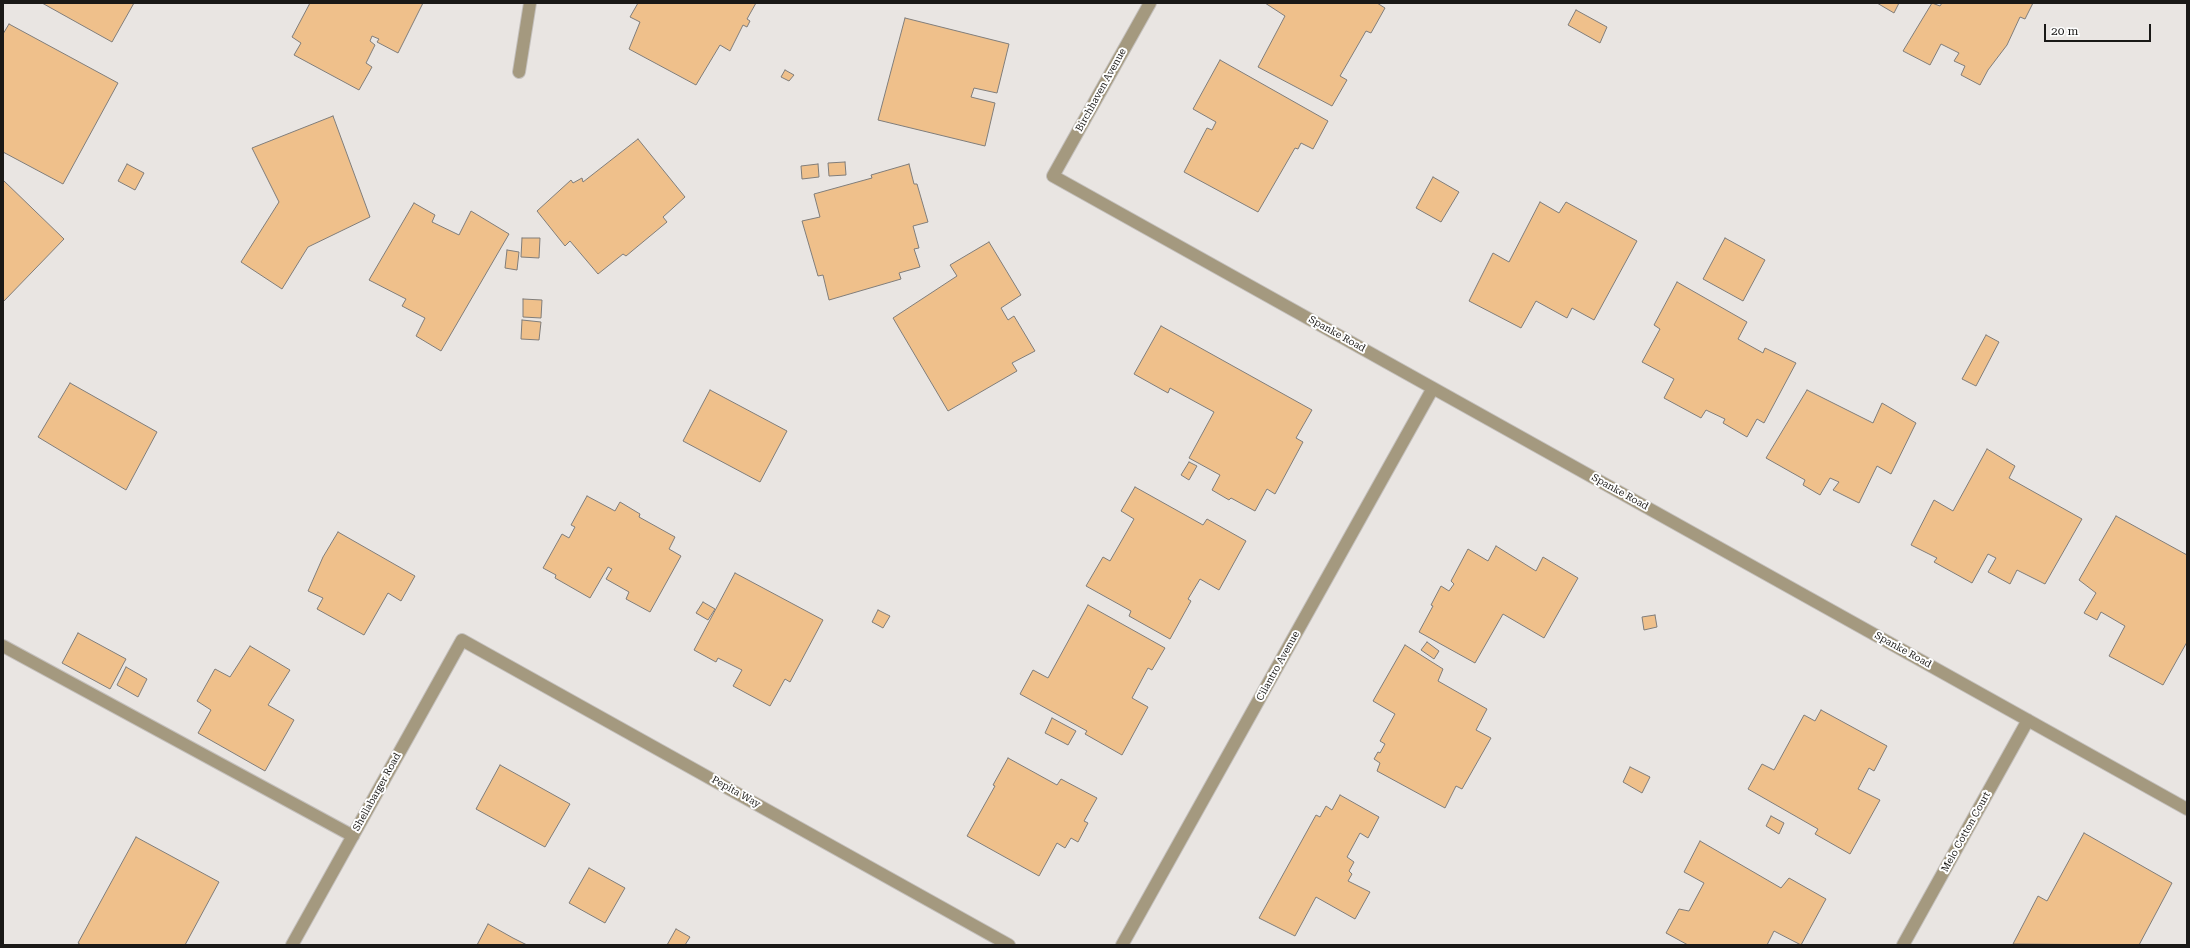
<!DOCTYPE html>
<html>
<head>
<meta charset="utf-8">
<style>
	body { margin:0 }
	#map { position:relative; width:2190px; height:948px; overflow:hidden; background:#e9e5e2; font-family:"Roboto Serif",serif }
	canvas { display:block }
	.frame { position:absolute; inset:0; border:4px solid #1a1917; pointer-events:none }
	.scale { position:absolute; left:2044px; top:24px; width:107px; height:18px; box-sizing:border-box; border:2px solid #1a1917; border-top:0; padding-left:5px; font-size:12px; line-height:14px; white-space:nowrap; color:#1a1917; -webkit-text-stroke:3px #fff; paint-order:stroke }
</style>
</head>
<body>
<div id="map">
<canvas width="2190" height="948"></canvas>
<div class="frame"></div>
<div class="scale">20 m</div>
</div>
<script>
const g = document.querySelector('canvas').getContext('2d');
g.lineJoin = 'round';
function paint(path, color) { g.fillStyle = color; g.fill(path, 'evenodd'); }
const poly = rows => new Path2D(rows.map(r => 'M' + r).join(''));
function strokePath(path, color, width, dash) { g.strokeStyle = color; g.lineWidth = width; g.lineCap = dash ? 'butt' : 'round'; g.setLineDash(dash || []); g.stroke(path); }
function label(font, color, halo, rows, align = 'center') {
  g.font = font + ' "Roboto Serif",serif'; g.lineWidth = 4; g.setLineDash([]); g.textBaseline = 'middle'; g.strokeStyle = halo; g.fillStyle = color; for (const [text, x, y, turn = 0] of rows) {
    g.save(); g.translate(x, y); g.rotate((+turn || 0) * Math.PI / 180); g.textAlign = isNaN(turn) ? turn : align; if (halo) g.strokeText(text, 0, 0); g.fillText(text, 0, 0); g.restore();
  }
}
const building = poly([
	[42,3,134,3,112,42,42,3],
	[310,3,423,3,398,53,377,42,379,39,372,36,370,41,375,45,366,63,372,67,359,90,294,55,301,43,292,37,310,3],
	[638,3,756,3,747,19,750,21,747,27,743,25,730,51,720,45,696,85,629,49,640,22,630,17,638,3],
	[1265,3,1377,3,1385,8,1371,33,1366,31,1340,76,1347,80,1332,106,1258,67,1285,16,1265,3],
	[1877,3,1899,3,1894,13,1877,3],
	[1932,3,1940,6,1942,3,2033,3,2025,19,2020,17,2007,45,1988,70,1980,85,1961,75,1965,66,1954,61,1959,53,1941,44,1930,65,1903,51,1932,3],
	[1576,10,1607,27,1600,43,1568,25,1576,10],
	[905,18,1009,44,997,93,974,88,971,97,995,103,985,146,878,120,905,18],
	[9,24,118,83,63,184,3,152,3,34,9,24],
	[1220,60,1328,121,1313,149,1301,143,1298,149,1295,148,1258,212,1184,172,1207,128,1212,130,1216,122,1193,109,1220,60],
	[785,70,794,75,789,81,781,77,785,70],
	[333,116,370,217,308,247,282,289,241,262,279,202,252,148,333,116],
	[638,139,685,197,663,217,667,222,626,256,623,254,598,274,570,241,565,246,537,211,571,180,573,183,582,178,583,182,638,139],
	[845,162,846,175,829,176,828,163,845,162],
	[127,164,144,173,135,190,118,181,127,164],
	[818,164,819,177,802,179,801,166,818,164],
	[909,164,914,184,917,184,928,222,913,226,919,248,914,249,920,267,899,273,901,279,829,300,823,275,818,276,802,221,820,217,814,194,872,178,871,175,909,164],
	[1433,177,1459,192,1441,222,1416,208,1433,177],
	[3,180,64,239,3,302,3,180],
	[1540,202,1559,213,1566,202,1637,241,1594,320,1572,308,1567,318,1536,301,1521,328,1469,301,1493,253,1509,262,1540,202],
	[414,203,435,215,432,222,459,235,471,211,509,234,441,351,416,336,425,318,402,306,406,299,369,280,414,203],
	[522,238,540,238,539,258,521,257,522,238],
	[1725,238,1765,260,1743,301,1703,279,1725,238],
	[989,242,1021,295,1001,308,1008,320,1014,316,1035,351,1012,363,1017,371,948,411,893,318,957,276,950,265,989,242],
	[507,250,519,252,517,270,505,268,507,250],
	[1677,282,1747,322,1738,339,1763,353,1765,348,1796,363,1764,423,1757,419,1747,437,1723,423,1725,419,1706,410,1701,418,1664,398,1674,379,1642,362,1660,329,1654,325,1677,282],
	[523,299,542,300,541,318,523,317,523,299],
	[522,320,541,322,539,340,521,339,522,320],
	[1161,326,1312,410,1296,438,1303,442,1275,494,1267,489,1255,511,1231,498,1229,500,1212,490,1220,475,1189,458,1214,412,1170,388,1168,393,1134,374,1161,326],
	[1986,335,1999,342,1976,386,1962,379,1986,335],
	[70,383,157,432,126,490,38,437,70,383],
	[710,390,787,431,760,482,683,441,710,390],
	[1807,390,1873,423,1882,403,1916,423,1891,474,1877,466,1859,503,1833,490,1839,482,1830,478,1820,495,1803,485,1805,480,1766,458,1807,390],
	[1987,449,2015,466,2009,478,2082,519,2045,584,2017,570,2010,584,1988,572,1996,558,1988,554,1972,583,1934,562,1937,558,1911,545,1934,500,1953,511,1987,449],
	[1189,462,1197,466,1189,480,1181,475,1189,462],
	[1135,487,1203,525,1207,519,1246,541,1219,590,1200,579,1188,599,1191,601,1170,639,1129,616,1131,611,1086,586,1103,557,1110,561,1134,519,1121,511,1135,487],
	[587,496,615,511,620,502,640,514,639,517,675,537,669,549,681,556,650,612,626,599,629,592,606,579,612,569,608,567,590,598,555,578,556,575,543,568,562,534,569,538,575,527,571,525,587,496],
	[2116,516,2187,555,2187,642,2163,685,2109,656,2125,626,2101,612,2097,620,2084,613,2096,593,2079,580,2116,516],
	[338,532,415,576,401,601,388,593,364,635,317,609,323,598,308,591,323,557,338,532],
	[1496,546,1536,571,1543,557,1578,578,1544,638,1503,614,1475,663,1419,632,1433,606,1431,605,1441,586,1449,591,1454,584,1451,581,1468,549,1488,561,1496,546],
	[735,573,823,620,790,682,785,679,770,706,733,686,742,670,718,658,716,662,694,650,735,573],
	[703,602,715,609,708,620,696,613,703,602],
	[1088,605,1165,648,1152,670,1148,668,1132,698,1148,707,1122,755,1085,734,1087,731,1020,694,1033,670,1048,678,1088,605],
	[878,610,890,616,883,628,872,622,878,610],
	[1655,615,1657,627,1644,630,1642,617,1655,615],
	[78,633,126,659,110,689,62,663,78,633],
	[1427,642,1439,651,1434,659,1421,650,1427,642],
	[1405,645,1443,669,1438,681,1487,709,1476,730,1491,738,1462,789,1456,786,1445,808,1377,771,1380,763,1374,759,1378,752,1380,753,1385,744,1380,741,1395,714,1373,701,1405,645],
	[250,646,290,670,268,705,294,720,265,771,198,733,211,710,197,701,215,669,230,677,250,646],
	[126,667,147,679,138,697,117,685,126,667],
	[1821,710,1887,746,1874,771,1869,768,1858,789,1880,800,1850,854,1815,834,1818,829,1748,789,1762,764,1774,770,1804,715,1815,721,1821,710],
	[1052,718,1076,731,1068,745,1045,733,1052,718],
	[1008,758,1057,785,1061,779,1097,798,1084,821,1088,823,1078,842,1071,838,1065,848,1057,843,1039,876,967,836,995,786,993,785,1008,758],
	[500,765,570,804,545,847,476,809,500,765],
	[1630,767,1650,777,1642,793,1623,782,1630,767],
	[1340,795,1379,817,1368,838,1360,833,1347,857,1354,862,1349,871,1352,874,1348,881,1370,892,1355,919,1316,897,1295,936,1259,918,1316,815,1320,817,1326,806,1332,810,1340,795],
	[1771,816,1784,823,1779,834,1766,826,1771,816],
	[2084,833,2172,883,2139,945,2013,944,2038,896,2047,901,2084,833],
	[136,837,219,882,185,945,81,945,78,943,136,837],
	[1700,841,1781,888,1789,878,1826,899,1801,945,1774,931,1767,945,1688,945,1666,933,1679,909,1689,911,1704,883,1684,872,1700,841],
	[589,868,625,888,605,923,569,903,589,868],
	[488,924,513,938,527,945,477,945,488,924],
	[676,929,690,937,685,945,667,945,676,929]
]);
paint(building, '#efc08b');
strokePath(building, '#807d7a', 1);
const lane = poly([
	[3,646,353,836]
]);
const street = poly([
	[1150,3,1053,176,2187,809],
	[519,72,530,3],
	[292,945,462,640,1009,945],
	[1122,945,1433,388],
	[1903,945,2028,720]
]);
strokePath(lane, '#c4c0bd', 14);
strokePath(street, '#c4c0bd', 14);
strokePath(lane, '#a4997f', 12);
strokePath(street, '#a4997f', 12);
label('10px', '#1a1917', '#fff', [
	["Birchhaven Avenue",1101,90,-61],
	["Spanke Road",1337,334,29],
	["Spanke Road",1620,492,29],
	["Spanke Road",1903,650,29],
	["Cilantro Avenue",1278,666,-61],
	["Shellabarger Road",377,792,-61],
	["Pepita Way",736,792,29],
	["Melo Cotton Court",1966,832,-61]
]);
</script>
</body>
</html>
